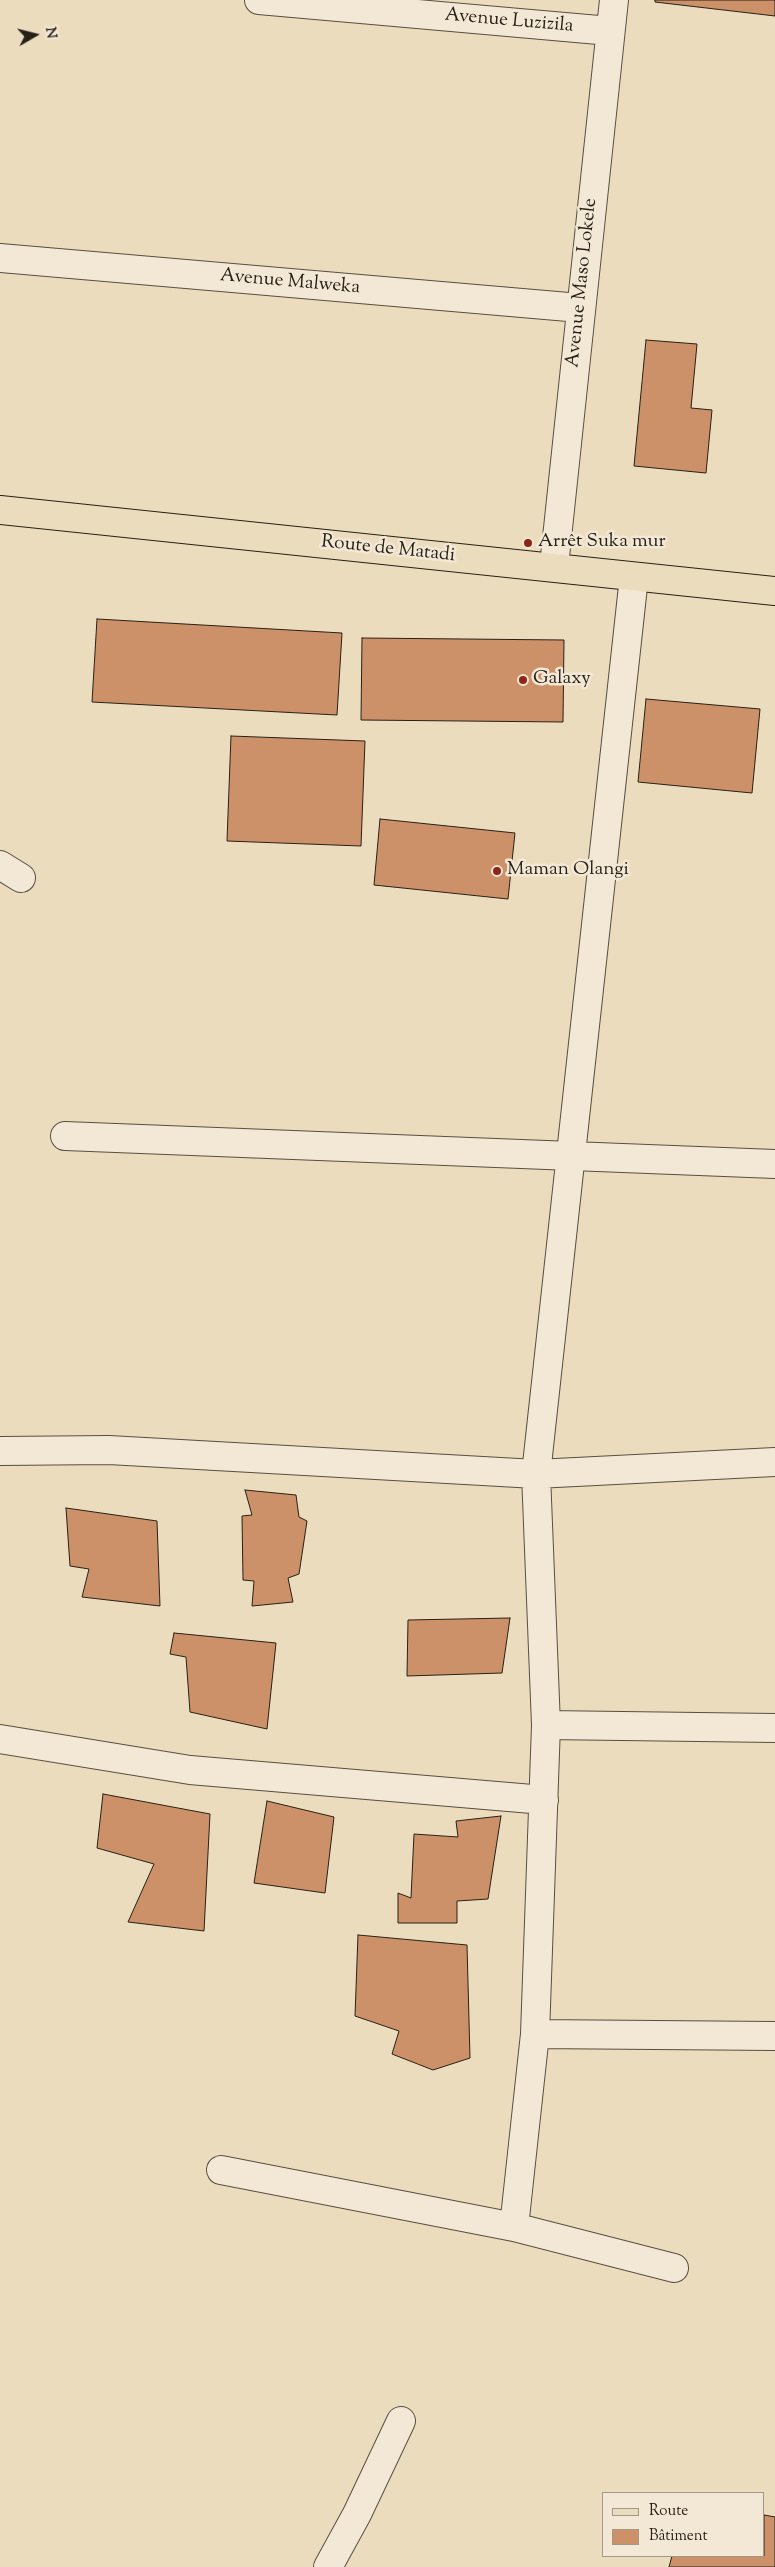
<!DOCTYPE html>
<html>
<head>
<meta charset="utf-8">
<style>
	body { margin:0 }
	#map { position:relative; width:775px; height:2567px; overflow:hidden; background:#ecdcbe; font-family:"Sorts Mill Goudy",serif }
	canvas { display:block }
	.legend { position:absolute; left:602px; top:2492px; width:162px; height:65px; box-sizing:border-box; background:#f3e8d5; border:1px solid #a19889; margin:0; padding:6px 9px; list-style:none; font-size:15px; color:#272017 }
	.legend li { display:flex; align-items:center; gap:10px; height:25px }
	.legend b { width:25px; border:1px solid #a19889 }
	.north { position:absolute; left:10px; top:10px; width:50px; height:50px; -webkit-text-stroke:4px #f3e8d5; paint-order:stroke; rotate:82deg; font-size:14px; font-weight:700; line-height:20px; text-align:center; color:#272017 }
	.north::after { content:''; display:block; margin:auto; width:18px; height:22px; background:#272017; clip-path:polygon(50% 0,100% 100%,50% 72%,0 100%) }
</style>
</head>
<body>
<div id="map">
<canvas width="775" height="2567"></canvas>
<ul class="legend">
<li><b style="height:6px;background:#ecdcbe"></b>Route</li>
<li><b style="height:14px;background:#cd9169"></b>Bâtiment</li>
</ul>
<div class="north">N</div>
</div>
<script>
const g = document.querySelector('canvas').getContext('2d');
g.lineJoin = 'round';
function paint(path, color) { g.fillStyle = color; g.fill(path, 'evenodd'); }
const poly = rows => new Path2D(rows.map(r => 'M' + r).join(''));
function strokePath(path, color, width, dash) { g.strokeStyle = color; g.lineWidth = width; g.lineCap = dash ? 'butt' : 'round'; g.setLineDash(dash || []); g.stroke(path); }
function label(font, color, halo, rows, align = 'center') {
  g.font = font + ' "Sorts Mill Goudy",serif'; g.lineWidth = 5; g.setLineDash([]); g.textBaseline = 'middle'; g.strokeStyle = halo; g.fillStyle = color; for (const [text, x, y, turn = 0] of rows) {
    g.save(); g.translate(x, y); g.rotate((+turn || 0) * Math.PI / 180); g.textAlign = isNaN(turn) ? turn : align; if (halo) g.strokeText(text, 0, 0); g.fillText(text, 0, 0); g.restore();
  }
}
const building = poly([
	[655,0,775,0,775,16,655,2,655,0],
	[646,340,697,344,691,408,712,410,706,473,634,466,646,340],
	[97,619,342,633,337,715,92,702,97,619],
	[362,638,564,640,563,722,361,720,362,638],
	[646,699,760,709,752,793,638,782,646,699],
	[231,736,365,741,361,846,227,841,231,736],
	[380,819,515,833,508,899,374,885,380,819],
	[245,1490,296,1495,299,1517,307,1521,299,1574,288,1578,293,1602,252,1606,254,1581,243,1580,242,1516,252,1515,245,1490],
	[66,1508,157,1521,160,1606,82,1597,89,1569,70,1566,66,1508],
	[510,1618,502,1673,407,1676,408,1620,510,1618],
	[174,1633,276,1643,267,1729,190,1712,186,1657,170,1654,174,1633],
	[103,1794,210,1814,204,1931,128,1922,154,1864,97,1848,103,1794],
	[267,1801,334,1817,325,1893,254,1883,267,1801],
	[501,1816,488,1899,457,1901,457,1923,398,1923,398,1893,411,1898,414,1834,458,1837,456,1821,501,1816],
	[358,1935,467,1945,470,2058,433,2070,392,2054,399,2031,355,2016,358,1935],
	[764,2515,775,2517,775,2567,669,2567,672,2556,764,2556,764,2515]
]);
paint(building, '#cd9169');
strokePath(building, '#272017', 1);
const minor = poly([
	[259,0,610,31],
	[0,258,580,308],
	[554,566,614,0],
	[0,865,21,878],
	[65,1136,775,1164],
	[0,1451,109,1450,536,1474,775,1462],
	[546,1725,775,1728],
	[0,1739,190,1770,544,1800],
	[535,2034,775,2036],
	[221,2170,514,2227,674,2268],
	[514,2227,535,2034,546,1725,536,1474,634,577],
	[328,2567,357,2514,401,2421]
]);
const primary = poly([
	[0,510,775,591]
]);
strokePath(minor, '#584f41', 30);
strokePath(primary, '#272017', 30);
strokePath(minor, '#f3e8d5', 28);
strokePath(primary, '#ecdcbe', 28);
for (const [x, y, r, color] of [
	[528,543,5,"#8f2418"],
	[523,680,5,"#8f2418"],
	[497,871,5,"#8f2418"]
]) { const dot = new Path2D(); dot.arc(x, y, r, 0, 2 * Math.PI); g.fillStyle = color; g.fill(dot); strokePath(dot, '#f3e8d5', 2); }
label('19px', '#272017', '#f3e8d5', [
	["Avenue Luzizila",509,22,5],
	["Avenue Malweka",290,283,5],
	["Avenue Maso Lokele",583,283,-84],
	["Route de Matadi",388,550,6]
]);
label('19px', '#272017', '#f3e8d5', [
	["Arrêt Suka mur",538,543],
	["Galaxy",533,680],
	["Maman Olangi",507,871]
], 'left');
</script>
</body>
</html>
